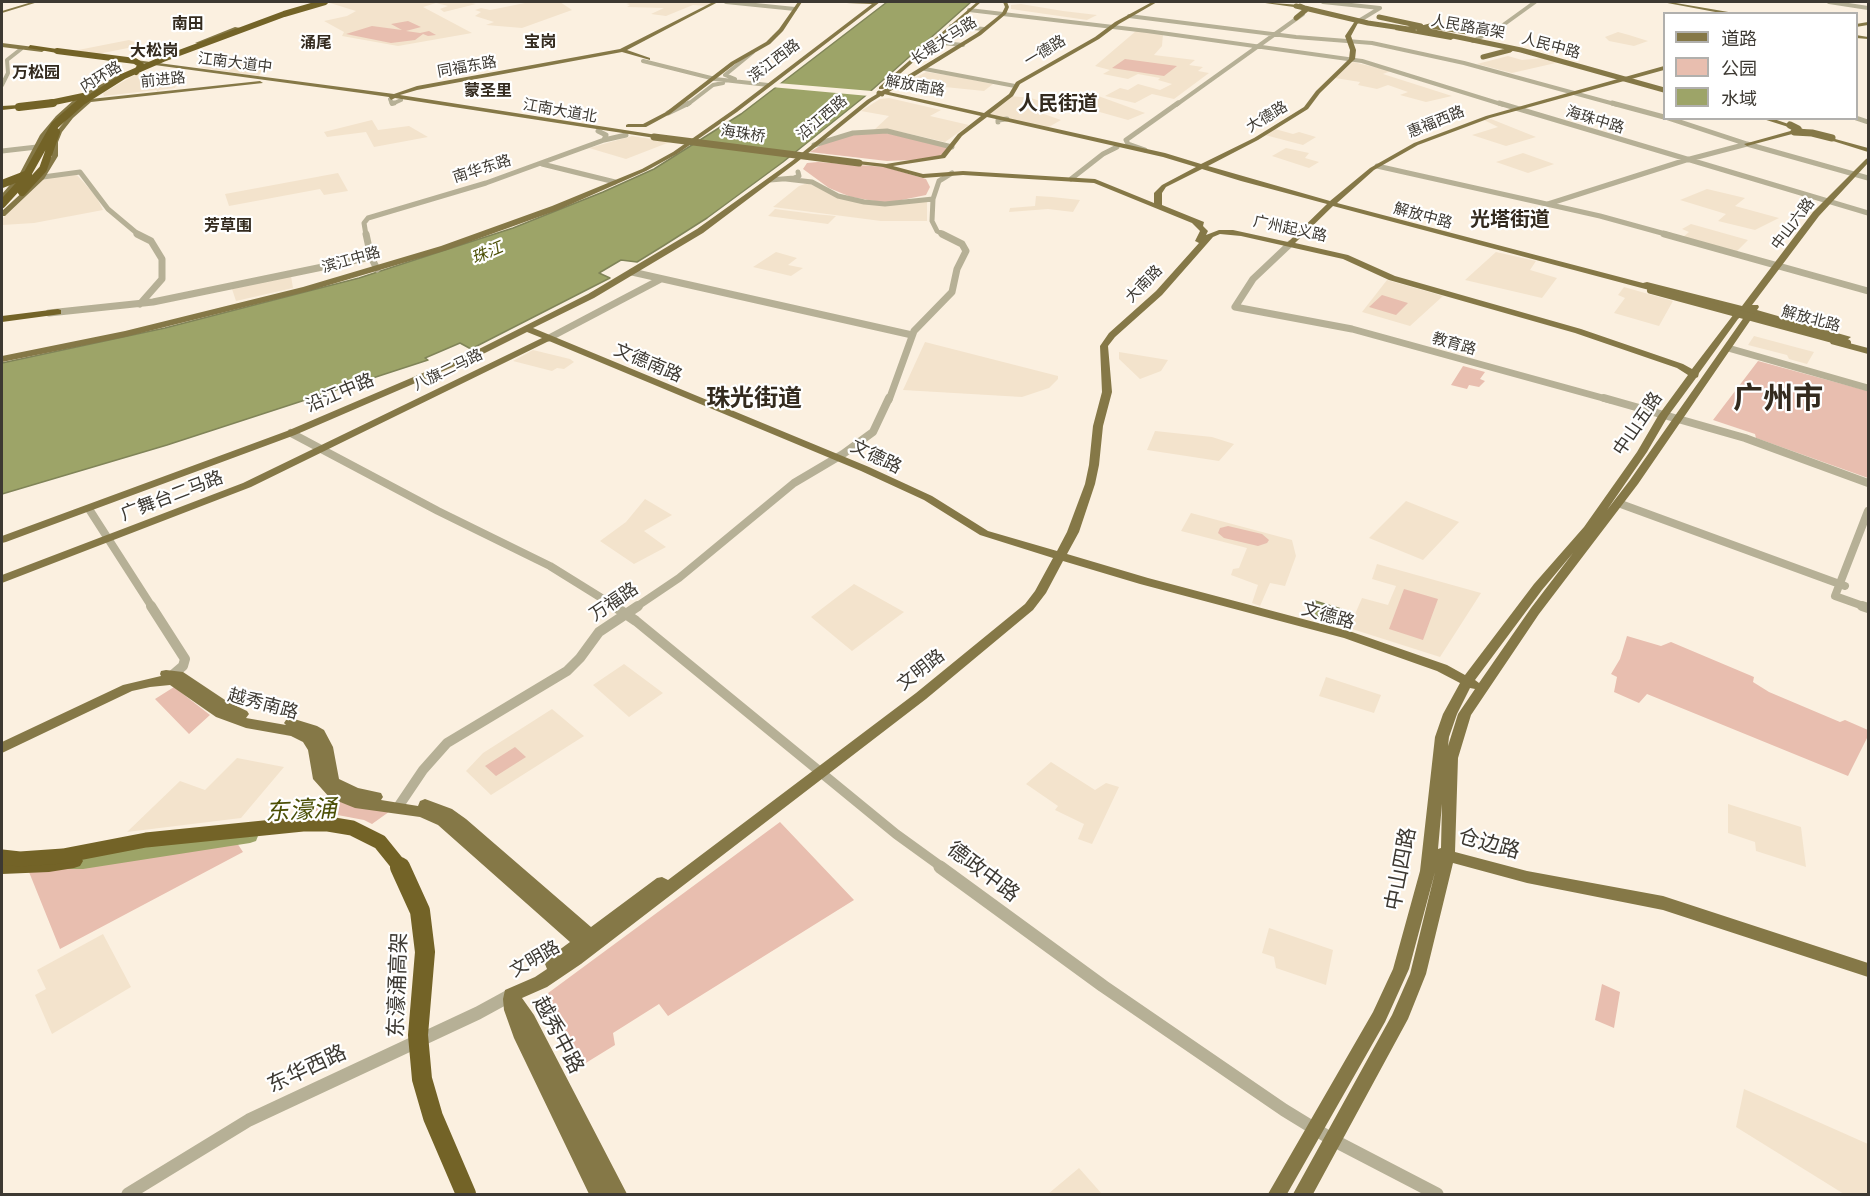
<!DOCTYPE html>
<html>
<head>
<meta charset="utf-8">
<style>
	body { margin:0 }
	#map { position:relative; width:1870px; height:1196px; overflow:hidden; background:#fbf0e0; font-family:Raleway,"Noto Sans SC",sans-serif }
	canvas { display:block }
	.frame { position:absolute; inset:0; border:3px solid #3d3932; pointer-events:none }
	.legend { position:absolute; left:1663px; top:12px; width:195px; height:108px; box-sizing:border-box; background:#fff; border:2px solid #b1b0ad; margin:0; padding:8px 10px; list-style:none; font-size:18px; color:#3d3932 }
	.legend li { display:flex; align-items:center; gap:12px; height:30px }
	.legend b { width:30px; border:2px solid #b1b0ad }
</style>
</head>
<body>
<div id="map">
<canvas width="1870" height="1196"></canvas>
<div class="frame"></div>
<ul class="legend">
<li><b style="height:8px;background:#857847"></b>道路</li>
<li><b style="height:16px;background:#e8beaf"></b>公园</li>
<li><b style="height:16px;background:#9da468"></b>水域</li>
</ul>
</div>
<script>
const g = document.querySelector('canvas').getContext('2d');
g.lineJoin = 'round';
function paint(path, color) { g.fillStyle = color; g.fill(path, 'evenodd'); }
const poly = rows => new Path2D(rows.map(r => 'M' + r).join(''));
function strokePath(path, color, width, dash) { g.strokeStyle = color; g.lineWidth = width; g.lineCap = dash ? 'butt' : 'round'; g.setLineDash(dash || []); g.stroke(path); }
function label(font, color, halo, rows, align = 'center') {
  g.font = font + ' Raleway,"Noto Sans SC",sans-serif'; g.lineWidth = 4.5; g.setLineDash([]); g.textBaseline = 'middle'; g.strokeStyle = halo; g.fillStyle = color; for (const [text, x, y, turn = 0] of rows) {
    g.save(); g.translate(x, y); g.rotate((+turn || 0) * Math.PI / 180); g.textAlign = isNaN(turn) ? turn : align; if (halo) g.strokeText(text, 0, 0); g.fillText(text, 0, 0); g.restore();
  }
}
paint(poly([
	[336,2,467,2,476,4,444,12,440,9,448,6,436,3,423,7,472,33,398,46,342,36,344,32,324,21,347,16,356,11,330,3],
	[530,2,560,2,572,10,522,28,486,25,494,22,475,16,481,12,475,10,481,8,490,10],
	[634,2,714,2,706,6,693,5,666,16,651,14,664,8,627,7,630,5,626,4],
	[1021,4,1063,11,1097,15,1087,20,1011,9,1011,5],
	[1136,31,1163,34,1162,46,1154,55,1195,60,1189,65,1203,67,1198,71,1209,73,1174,99,1152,94,1135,103,1105,96,1120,88,1128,90,1138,84,1160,90,1172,84,1158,80,1160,78,1138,74,1128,79,1103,74,1110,70,1095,66],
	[1618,32,1629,35,1648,41,1634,46,1609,41,1605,37],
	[129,40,143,45,98,54,73,51],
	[1508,56,1522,60,1542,58,1560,62,1512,73,1477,64],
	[230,58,260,62,257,66,263,67,259,76,200,68],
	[1353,62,1391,71,1383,74,1452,96,1426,102,1400,95,1408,92,1388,85,1377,89,1358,85,1360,82,1335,78],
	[926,72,955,76,993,84,984,91,906,83],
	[138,73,179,79,175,88,159,90,158,92,156,90,104,96,103,93],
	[1080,92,1090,93,1145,113,1128,120,1057,100],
	[1010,96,1031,98,1043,102,1049,107,1044,114,1061,120,1047,128,985,114],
	[889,98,941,110,930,116,969,125,945,142,892,130,874,130,889,116,861,111,880,99],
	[1491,119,1536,137,1506,146,1472,135,1498,127,1484,120],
	[372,120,378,130,409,126,428,137,374,147,366,132,327,137,324,132],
	[1275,129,1293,134,1299,132,1316,137,1303,145,1265,135],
	[632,136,670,142,626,159,589,148],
	[1286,148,1309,153,1305,158,1319,162,1309,168,1272,156],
	[1523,153,1554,164,1528,173,1496,162],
	[338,173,348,191,324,195,320,189,229,206,225,194],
	[76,174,96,196,103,210,34,223,2,225,2,219,45,178],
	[808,183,839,198,927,200,927,221,881,221,773,207,799,186],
	[1707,189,1745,198,1735,206,1779,218,1755,230,1718,221,1726,214,1680,200],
	[1036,196,1052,197,1080,200,1073,212,1048,209,1009,212,1010,208,1035,206],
	[775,209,814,214,836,216,828,224,768,216],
	[1691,224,1748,240,1735,253,1682,238,1689,232,1682,229],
	[776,252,797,258,788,265,803,268,791,276,753,267],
	[1496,252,1536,261,1530,270,1557,278,1542,298,1465,280],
	[291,276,293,288,236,301,232,289],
	[1387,280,1443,296,1410,326,1362,312],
	[1624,287,1673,301,1659,326,1614,313,1625,298,1618,295],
	[1754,336,1795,347,1814,352,1807,364,1789,359,1787,355,1748,345],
	[925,342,1058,376,1058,379,1049,388,1022,397,903,390],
	[533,350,570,359,574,362,564,369,557,368,552,371,513,361],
	[1119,352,1168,360,1161,371,1140,379,1119,359],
	[1155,431,1212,437,1234,444,1219,461,1147,450],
	[645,499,672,515,644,531,666,547,634,564,600,541,626,522],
	[1406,501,1459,522,1423,560,1369,538],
	[1191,513,1292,540,1296,556,1285,586,1270,583,1260,606,1252,603,1258,585,1231,575,1233,569,1239,568,1247,548,1181,531],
	[1377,564,1481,593,1440,657,1349,628,1362,598,1388,605,1396,586,1372,579],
	[854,584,904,612,852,651,811,617],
	[624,664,663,693,629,717,593,685],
	[1326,677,1381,695,1374,713,1319,696],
	[552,709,584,736,491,795,466,771,483,753],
	[237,758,284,767,241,818,127,832,180,781,205,790],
	[1051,762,1095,790,1106,783,1119,787,1092,844,1078,839,1084,824,1055,810,1058,806,1026,784],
	[1728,804,1801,827,1806,867,1756,851,1755,842,1728,833],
	[1269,928,1333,950,1326,985,1276,968,1274,957,1262,953],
	[103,934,131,987,52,1034,35,995,46,989,37,970],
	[1744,1089,1868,1144,1868,1194,1844,1194,1736,1127],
	[1079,1168,1102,1194,1048,1194]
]), '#f3e3cc');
paint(poly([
	[408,21,421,27,406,31,420,33,429,31,436,35,428,36,423,34,415,40,391,43,346,34,372,26,402,30,391,24],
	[1125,59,1177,66,1164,76,1112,68],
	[882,132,949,147,947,152,934,159,887,161,810,152,823,144,855,134],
	[818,162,885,167,926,179,930,187,926,195,887,203,851,197,829,188,803,169,807,163],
	[1382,295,1408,303,1396,315,1369,307],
	[1758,361,1868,391,1868,478,1756,438,1755,434,1713,420],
	[1463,366,1485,372,1480,379,1485,381,1479,387,1469,385,1467,389,1451,385],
	[1228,526,1262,534,1269,540,1267,543,1258,546,1224,538,1218,533,1220,528],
	[1404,589,1438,599,1423,640,1389,629],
	[1627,636,1661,646,1671,642,1754,677,1753,682,1769,692,1840,722,1845,720,1868,730,1868,736,1848,776,1647,694,1639,703,1614,692,1617,677,1611,674,1620,659],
	[174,687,210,715,189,734,155,699],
	[515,747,526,757,496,776,485,766],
	[325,795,343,803,393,809,372,824,364,820,311,810],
	[780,822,854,900,668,1016,659,1004,613,1033,615,1045,576,1069,540,999],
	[237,843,243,852,60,949,29,872,87,866],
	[1602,984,1620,992,1614,1028,1595,1020]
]), '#e8beaf');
const water = poly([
	[887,2,971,2,864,97,783,162,707,218,663,246,637,262,621,260,599,273,610,278,606,280,471,349,460,343,425,358,428,360,167,445,2,494,2,363,165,328,359,278,513,228,603,192,654,169,741,114,887,2],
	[1315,601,1341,609,1336,622,1310,614,1315,601]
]);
paint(water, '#9da468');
strokePath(water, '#808458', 1.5);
paint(poly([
	[777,83,872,91,874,91,869,96,771,87]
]), '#fbf0e0');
paint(poly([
	[250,829,256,831,258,836,256,841,250,843,83,869,64,869,58,867,55,862,58,857,64,855,83,855,250,829]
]), '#9da468');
strokePath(poly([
	[726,2,795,9],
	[1323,2,1380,8],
	[1829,2,1868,8],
	[969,10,1147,31,1362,61,1504,105],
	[1129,16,1296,37,1372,43,1464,63,1618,105],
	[1357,22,1380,8],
	[951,26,984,29],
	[1473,41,1499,28,1535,2],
	[933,42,963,45],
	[643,61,715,79,768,85],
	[925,69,1015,86],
	[735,79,725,75,753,52],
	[2,85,8,73,7,60,21,49],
	[390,99,392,104,401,100],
	[687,105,713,85,723,83],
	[1176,105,1303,14]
]), '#b6b096', 4);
strokePath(poly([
	[392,103,394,103],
	[1499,103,1868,213],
	[1612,103,1664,117],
	[668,113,689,103],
	[1668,118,1747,144,1868,178],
	[1856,118,1868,122],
	[998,122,998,120,1007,119],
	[598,131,606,135,604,140],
	[814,145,853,133,887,131,952,147],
	[1145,150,1128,144,1126,140,1178,103],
	[2,151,37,147],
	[542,164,615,182],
	[1377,166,1600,216,1669,235],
	[43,177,80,172,108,209,139,235],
	[786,179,812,182,838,196,864,202,885,204,933,199],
	[1071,179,1103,154,1117,147],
	[770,180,794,178,799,176,798,172],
	[1548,204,1686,160,1747,144],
	[366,235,364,223,368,218,486,183,604,140,626,135],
	[945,235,937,231,932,221,933,199,939,181,952,173]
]), '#b6b096', 5);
strokePath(poly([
	[137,234,151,241,162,259,162,279,140,304],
	[366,234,371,257,377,269],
	[1664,234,1868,291],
	[1290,244,1253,279,1235,307,1352,329,1610,400],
	[632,272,912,335],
	[49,313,153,302,371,257],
	[549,338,661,279],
	[1728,348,1868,388],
	[889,400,914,331,952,292,957,269,966,251,962,244,942,234]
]), '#b6b096', 7);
strokePath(poly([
	[1604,398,1745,438,1868,483],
	[291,433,438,511,550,566,616,607],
	[1618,503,1845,586],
	[89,509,152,607],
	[636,607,679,578,794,483,843,454,873,432,889,398],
	[1866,607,1835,596,1868,511]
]), '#b6b096', 8);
strokePath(poly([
	[151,606,185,659,183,666,169,678],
	[614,606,636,621,896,834,943,868],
	[1862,606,1868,608],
	[398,807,423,770,447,743,567,671,580,658,599,632,638,606]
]), '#b6b096', 10);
strokePath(poly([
	[940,867,1103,986,1284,1110,1333,1140,1437,1194],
	[128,1194,249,1120,478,1013,511,995]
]), '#b6b096', 13);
paint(poly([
	[32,2,38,2,2,13,2,11,32,2],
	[713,2,718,2,627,50,650,58,650,60,622,52,417,90,400,95,657,135,658,136,655,138,395,98,391,100,389,97,361,93,125,61,128,59,394,94,417,86,620,49,713,2],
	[798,2,802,2,783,31,770,44,735,64,670,114,646,127,626,127,626,125,628,124,643,124,666,112,731,62,766,42,779,29,798,2],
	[821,2,880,2,737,112,677,154,646,171,558,210,447,250,309,291,125,337,2,362,2,356,125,331,303,287,441,246,552,206,642,169,673,152,733,110,872,4,821,2],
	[977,2,981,2,883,89,879,89,879,87,977,2],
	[1003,2,1007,2,1009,7,1006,14,981,35,889,92,984,113,1009,94,1016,82,1095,37,1115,22,1152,2,1157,2,1119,24,1099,39,1020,84,1013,96,990,114,1165,153,1201,164,1254,138,1304,107,1316,91,1349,59,1350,50,1345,36,1355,21,1359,21,1351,36,1356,50,1355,59,1320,93,1308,109,1258,140,1208,166,1330,201,1370,168,1414,143,1486,116,1664,66,1664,70,1490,118,1418,145,1374,170,1337,203,1643,283,1647,282,1742,306,1813,212,1866,159,1868,158,1868,163,1819,216,1752,305,1758,305,1759,307,1757,310,1851,337,1847,340,1754,315,1638,484,1539,614,1471,715,1458,758,1455,852,1527,871,1663,896,1868,963,1868,977,1663,910,1527,883,1453,863,1426,974,1408,1019,1313,1194,1293,1194,1392,1015,1410,974,1435,872,1409,969,1385,1022,1287,1194,1268,1194,1373,1012,1393,969,1420,871,1435,737,1443,714,1460,683,1437,671,1344,638,1140,584,1063,561,1046,593,1033,610,926,699,581,964,547,987,522,998,534,1015,627,1194,589,1194,514,1038,504,1010,503,999,505,990,535,977,547,969,545,964,547,959,570,942,438,825,420,817,355,808,330,798,313,779,308,750,303,742,291,736,246,728,216,717,170,685,150,687,132,691,2,753,2,742,123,685,161,676,160,674,161,671,166,670,183,672,228,702,247,711,249,714,246,718,286,725,284,723,286,720,291,718,317,726,324,730,333,747,339,779,358,788,381,793,383,797,381,800,418,806,420,801,425,799,452,809,466,819,591,927,657,878,662,877,668,880,916,693,1025,604,1035,591,1053,558,980,535,924,500,861,471,549,341,251,487,2,583,2,575,243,483,542,338,527,332,485,353,295,435,6,542,2,543,2,536,287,431,479,349,588,294,697,229,792,161,867,100,977,33,1002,13,1005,7,1003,2],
	[884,94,981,116,958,134,941,155,886,164,859,161,856,163,857,164,883,167,923,178,963,175,1094,183,1192,223,1200,231,1195,241,1199,243,1156,291,1109,333,1100,346,1102,392,1093,426,1089,465,1085,484,1067,532,1057,551,988,531,932,496,869,467,533,328,594,298,703,233,796,163,871,102,884,94],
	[987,117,1163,157,1196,167,1162,185,1154,193,1154,203,1095,179,963,171,923,174,893,166,945,158,962,136,987,117],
	[1202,169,1241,181,1327,204,1288,242,1233,230,1219,230,1206,235,1208,231,1203,226,1204,222,1162,205,1162,193,1166,187,1202,169],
	[1333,206,1649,290,1656,289,1737,310,1692,369,1683,364,1581,329,1395,276,1348,255,1295,243,1333,206],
	[1220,234,1241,236,1343,259,1389,280,1575,333,1677,368,1688,375,1658,416,1637,452,1584,527,1534,584,1465,675,1447,665,1352,632,1148,578,1067,554,1079,532,1095,484,1099,465,1103,426,1112,392,1108,346,1115,337,1162,295,1213,237,1220,234],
	[1745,313,1747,313,1630,480,1607,510,1647,452,1668,416,1696,378,1698,377,1699,373,1738,319,1745,313],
	[1573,553,1531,608,1479,683,1475,680,1542,590,1573,553],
	[1470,688,1475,689,1458,714,1448,746,1449,737,1457,714,1470,688],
	[1442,804,1441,848,1438,849,1442,804],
	[1258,2,1301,5,1345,16,1342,18,1308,9,1258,2],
	[1662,2,1670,2,1740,14,1726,14,1662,2],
	[1868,22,1868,25,1856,27,1856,24,1868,22],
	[235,27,240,28,200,44,195,43,235,27],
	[1397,27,1451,36,1454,38,1451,40,1395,30,1397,27],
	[1856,35,1868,37,1868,39,1856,38,1856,35],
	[2,43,42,48,45,50,42,52,2,47,2,43],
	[122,73,127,74,81,100,260,81,263,83,91,102,73,118,62,132,58,142,58,156,44,179,5,216,2,216,2,211,39,177,52,156,52,142,56,132,69,116,83,103,76,104,60,118,46,136,25,175,5,200,2,200,2,194,20,173,40,135,56,116,76,98,122,73],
	[1760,118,1771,118,1806,130,1801,131,1760,118],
	[1794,130,1796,131,1796,133,1747,146,1744,144,1794,130],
	[1817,134,1868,148,1868,152,1817,136,1817,134],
	[1834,339,1868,348,1868,354,1831,344,1830,342,1834,339]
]), '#857847');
paint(poly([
	[30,45,57,49,60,51,57,53,28,48,30,45],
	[19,105,21,108,2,110,2,106,19,105],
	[58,309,61,310,61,314,2,322,2,316,58,309],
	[74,854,80,856,83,861,80,866,74,868,49,872,2,874,2,860,49,858,74,854]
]), '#736327');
strokePath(poly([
	[1296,6,1368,23,1408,29,1421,26,1379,17],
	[1296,18,1307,9,1300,6],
	[1480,34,1430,26,1419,29,1521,50,1664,90],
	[1483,57,1510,50],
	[879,93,882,94]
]), '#857847', 5);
strokePath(poly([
	[1790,125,1798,129,1794,132,1812,133,1832,138],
	[654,137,859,163]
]), '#857847', 7);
strokePath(poly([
	[1651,290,1847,343]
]), '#857847', 8);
strokePath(poly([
	[57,51,135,61,141,65,136,72],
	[40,105,83,96],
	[78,105,124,76,163,59,284,14,325,2]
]), '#736327', 6);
strokePath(poly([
	[19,107,53,103],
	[2,184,28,174],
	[22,192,43,169,56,132],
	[2,204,24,180,55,125,80,103]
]), '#736327', 8);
strokePath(poly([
	[2,857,20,859,63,856,146,840,303,824,328,824,352,828,380,842,401,868]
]), '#736327', 15);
strokePath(poly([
	[400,867,420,911,425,952,418,1035,422,1079,433,1117,466,1194]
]), '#736327', 20);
label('15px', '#3d3932', '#fff', [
	["人民路高架",1468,27,10],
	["长堤大马路",944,41,-33],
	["人民中路",1551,46,15],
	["一德路",1045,51,-31],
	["滨江西路",774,61,-37],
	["江南大道中",235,63,7],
	["同福东路",467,67,-10],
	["内环路",101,77,-31],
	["前进路",163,80,-6],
	["解放南路",915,86,10],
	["江南大道北",560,111,10],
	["大德路",1267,117,-31],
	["沿江西路",822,118,-40],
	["海珠中路",1595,120,17],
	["惠福西路",1436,122,-22],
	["海珠桥",743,134,8],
	["南华东路",482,169,-18],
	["解放中路",1423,216,15],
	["中山六路",1793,224,-53],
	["广州起义路",1290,229,12],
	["滨江中路",351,260,-16],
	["大南路",1144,284,-46],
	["解放北路",1811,319,15],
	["教育路",1454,344,16],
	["八旗二马路",448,370,-26]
]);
label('bold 16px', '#332a1e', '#fff', [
	["南田",188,24],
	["宝岗",540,42],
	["涌尾",316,43],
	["大松岗",154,51],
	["万松园",36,73],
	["蒙圣里",488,91],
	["芳草围",228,226]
]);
label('italic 16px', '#4c5006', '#fff', [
	["珠江",487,253,-23]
]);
label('18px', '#3d3932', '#fff', [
	["文德南路",648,363,23],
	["沿江中路",340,393,-23],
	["中山五路",1638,424,-56],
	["文德路",876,457,26],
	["广舞台二马路",172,496,-21],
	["万福路",614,602,-34],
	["文德路",1328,616,16],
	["文明路",921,670,-38],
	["越秀南路",263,704,15],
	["文明路",535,959,-30]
]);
label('bold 20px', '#332a1e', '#fff', [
	["人民街道",1058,104],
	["光塔街道",1510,220]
]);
label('21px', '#3d3932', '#fff', [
	["仓边路",1489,844,15],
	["中山四路",1401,869,-79],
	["德政中路",983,872,37],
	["东濠涌高架",398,985,-88],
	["越秀中路",558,1035,62],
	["东华西路",307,1069,-25]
]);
label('bold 24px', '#332a1e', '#fff', [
	["珠光街道",754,399]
]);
label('italic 24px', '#4c5006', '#fff', [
	["东濠涌",301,811,-3]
]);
label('bold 30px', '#332a1e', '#fff', [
	["广州市",1778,399]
]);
</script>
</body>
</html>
